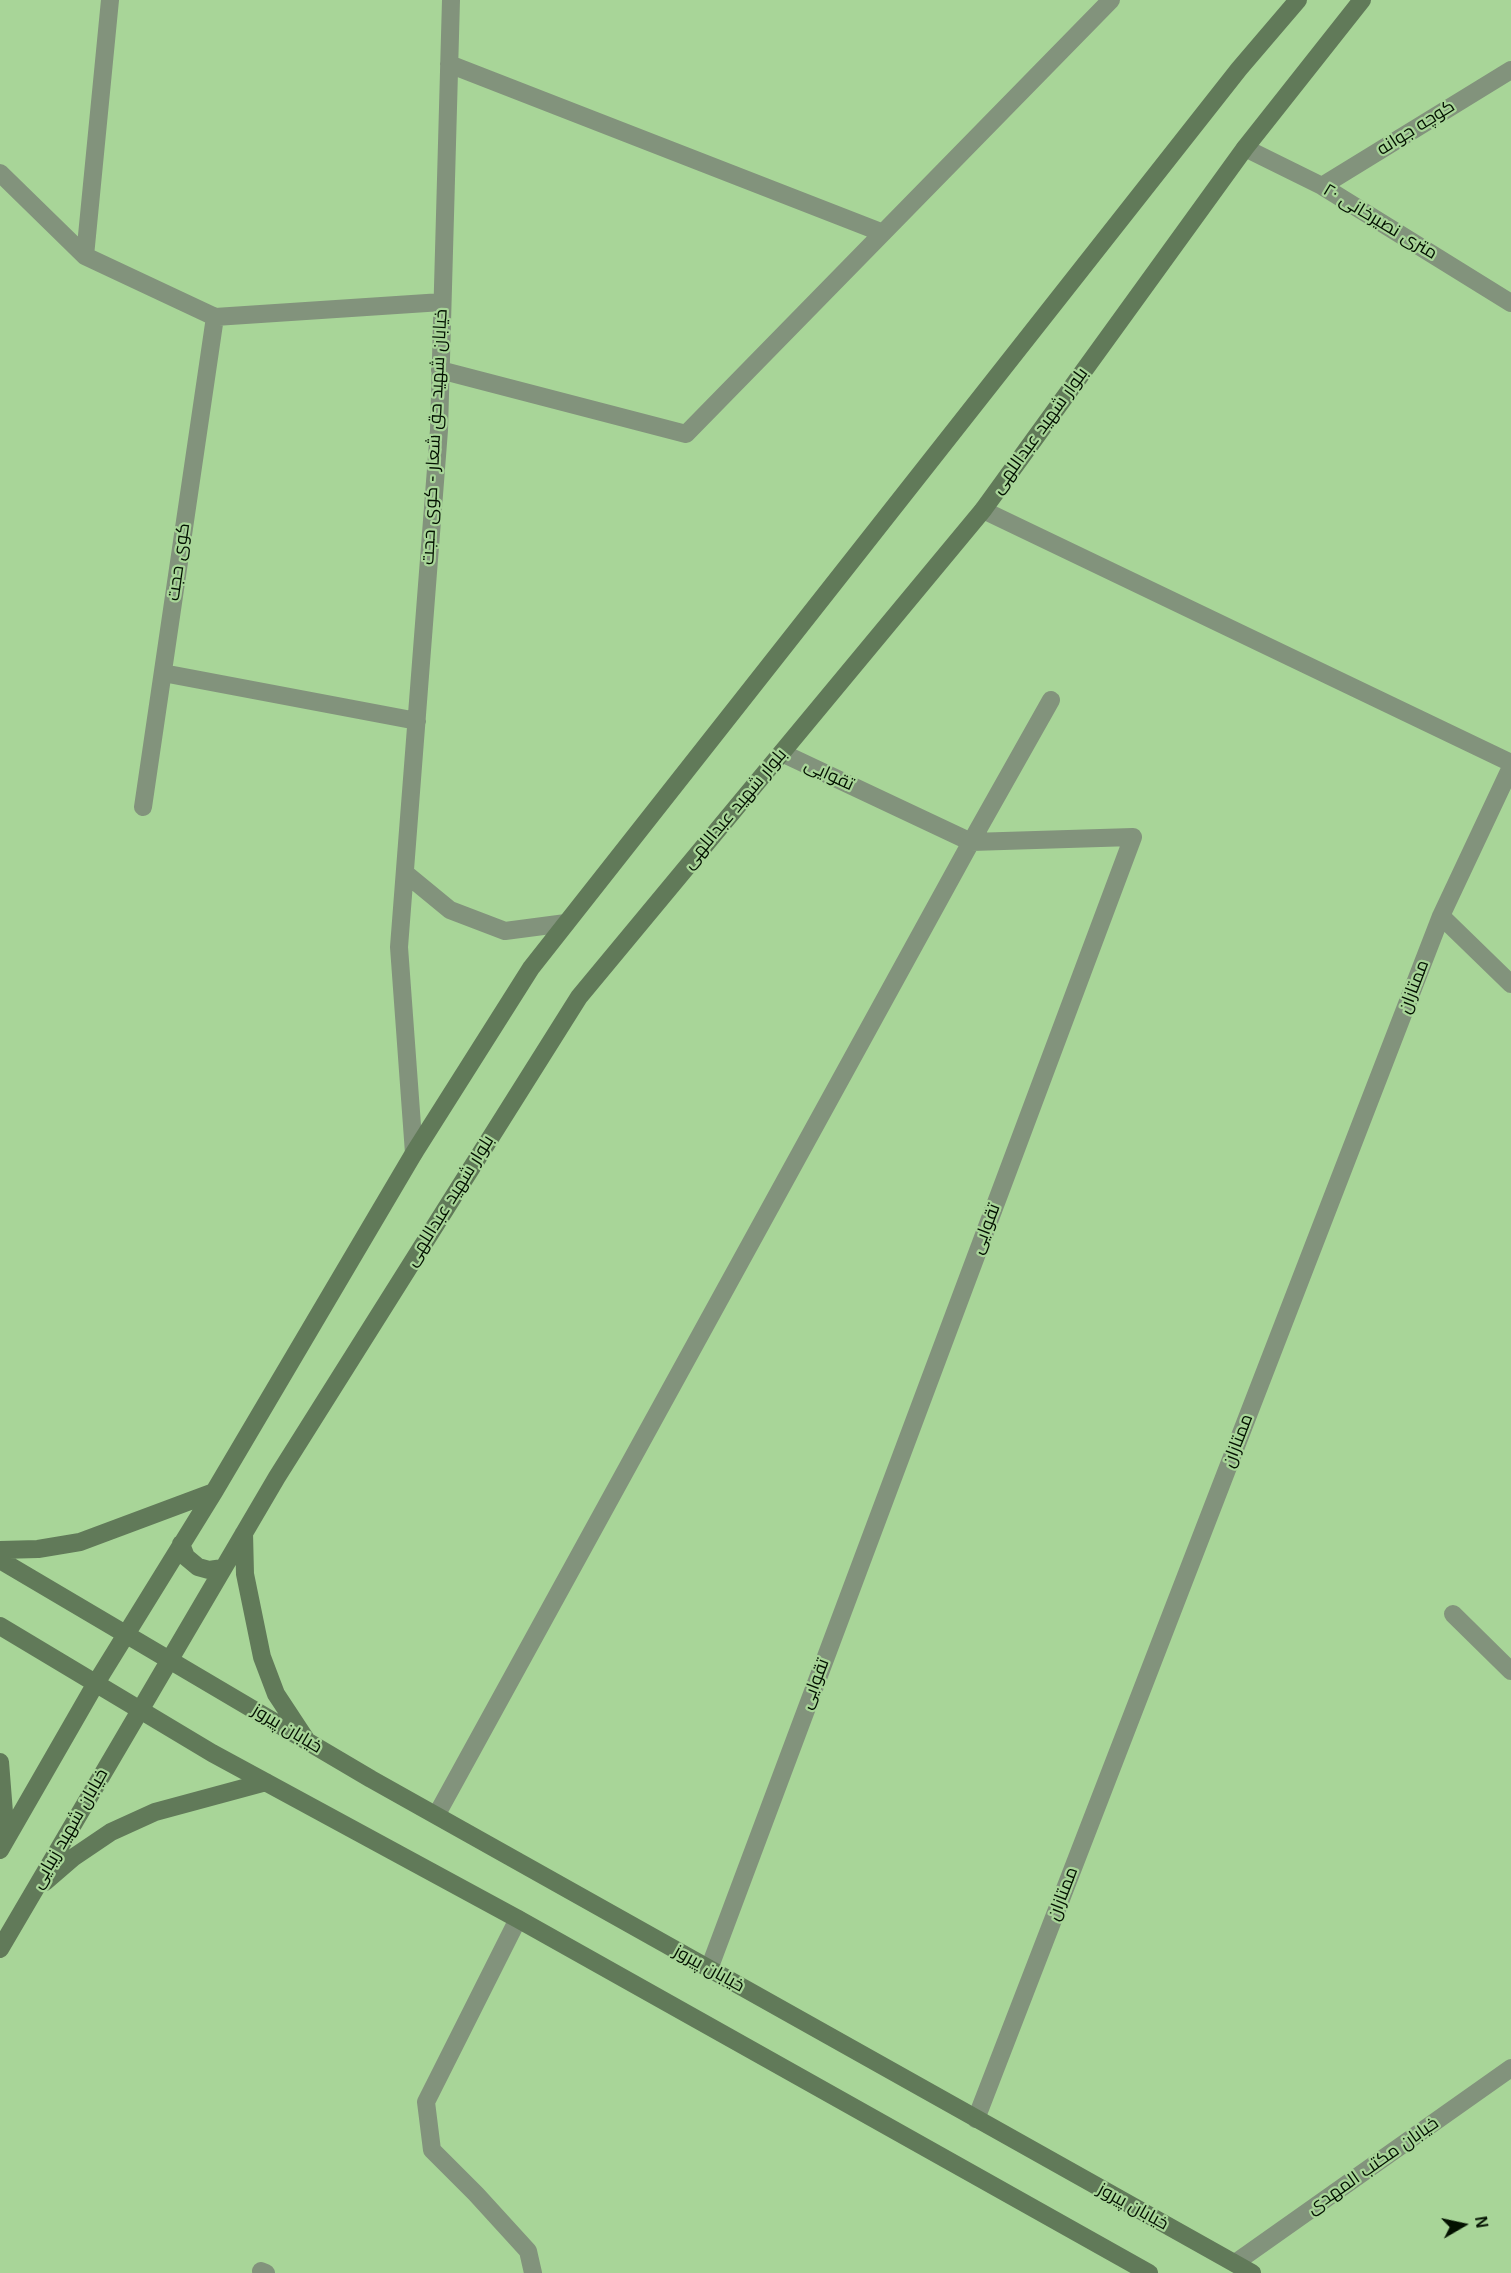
<!DOCTYPE html>
<html>
<head>
<meta charset="utf-8">
<style>
	body { margin:0 }
	#map { position:relative; width:1511px; height:2273px; overflow:hidden; background:#a8d598; font-family:Arial,sans-serif }
	canvas { display:block }
	.north { position:absolute; left:1433px; top:2195px; width:60px; height:60px; -webkit-text-stroke:4px #a8d598; paint-order:stroke; rotate:81deg; font-size:16px; font-weight:700; line-height:24px; text-align:center; color:#031100 }
	.north::after { content:''; display:block; margin:auto; width:21px; height:27px; background:#031100; clip-path:polygon(50% 0,100% 100%,50% 72%,0 100%) }
</style>
</head>
<body>
<div id="map">
<canvas width="1511" height="2273"></canvas>
<div class="north">N</div>
</div>
<script>
const g = document.querySelector('canvas').getContext('2d');
g.lineJoin = 'round';
const poly = rows => new Path2D(rows.map(r => 'M' + r).join(''));
function strokePath(path, color, width, dash) { g.strokeStyle = color; g.lineWidth = width; g.lineCap = dash ? 'butt' : 'round'; g.setLineDash(dash || []); g.stroke(path); }
function label(font, color, halo, rows, align = 'center') {
  g.font = font + ' Arial,Cairo,sans-serif'; g.lineWidth = 4.5; g.setLineDash([]); g.textBaseline = 'middle'; g.strokeStyle = halo; g.fillStyle = color; for (const [text, x, y, turn = 0] of rows) {
    g.save(); g.translate(x, y); g.rotate((+turn || 0) * Math.PI / 180); g.textAlign = isNaN(turn) ? turn : align; if (halo) g.strokeText(text, 0, 0); g.fillText(text, 0, 0); g.restore();
  }
}
strokePath(poly([
	[449,64,883,233],
	[1245,148,1322,186,1511,303],
	[0,173,85,256,215,317,442,302],
	[1322,186,1511,70],
	[85,256,110,0],
	[440,370,686,434,1111,0],
	[983,510,1511,763],
	[163,673,417,721],
	[143,807,215,317],
	[405,873,450,910,505,931,566,923],
	[1441,916,1511,984],
	[414,1153,399,947,439,430,451,0],
	[1453,1614,1511,1671],
	[437,1814,971,842,1051,700],
	[518,1919,426,2102,432,2150,476,2194,528,2251,533,2273],
	[709,1969,1133,837,971,842,782,753],
	[976,2119,1441,916,1511,767],
	[1235,2263,1511,2068],
	[261,2271,266,2273]
]), '#82937c', 18);
strokePath(poly([
	[244,1533,245,1574,262,1657,276,1694,305,1738],
	[181,1544,186,1557,198,1567,209,1570,223,1568],
	[0,1550,38,1549,80,1542,214,1492],
	[0,1560,371,1779,1252,2273],
	[0,1626,212,1753,518,1919,1149,2273],
	[0,1762,6,1838],
	[0,1850,96,1683,214,1492,414,1153,531,968,1239,69,1298,0],
	[45,1882,74,1857,111,1832,155,1812,266,1782],
	[0,1949,277,1477,579,997,983,510,1245,148,1362,0]
]), '#617a59', 18);
label('18px', '#031100', '#a8d598', [
	["کوچه جوانه",1416,128,-32],
	["۲۰ متری نصیرخانی",1380,222,31],
	["بلوار شهید عبداللهی",1040,431,-54],
	["خیابان شهید حق شعار - کوی حجت",435,437,-87],
	["کوی حجت",179,562,-82],
	["تقوایی",829,775,25],
	["بلوار شهید عبداللهی",735,809,-50],
	["ممتازان",1414,987,-69],
	["بلوار شهید عبداللهی",450,1201,-58],
	["تقوایی",986,1229,-69],
	["ممتازان",1238,1441,-69],
	["تقوایی",815,1684,-69],
	["خیابان پیروز",287,1729,31],
	["خیابان شهید زیبایی",70,1829,-60],
	["ممتازان",1063,1894,-69],
	["خیابان پیروز",709,1969,29],
	["خیابان مکتب المهدی",1373,2166,-35],
	["خیابان پیروز",1133,2207,29]
]);
</script>
</body>
</html>
